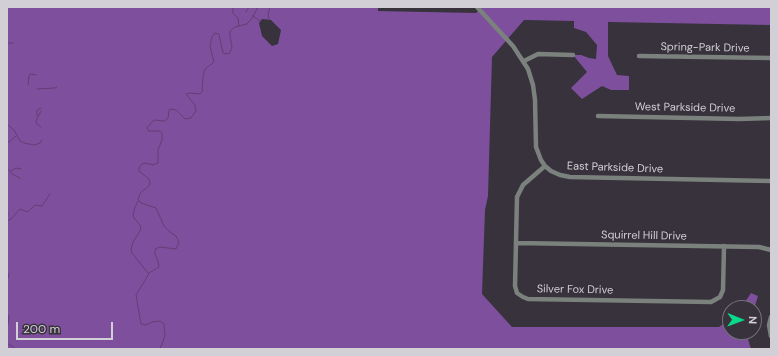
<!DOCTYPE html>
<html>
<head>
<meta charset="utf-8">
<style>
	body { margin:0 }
	#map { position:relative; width:778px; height:356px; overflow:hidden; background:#37323b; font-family:"DM Sans",sans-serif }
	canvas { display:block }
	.frame { position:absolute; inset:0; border:8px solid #d3cfd6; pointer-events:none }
	.north { position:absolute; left:722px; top:300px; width:40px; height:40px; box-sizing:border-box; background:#37323b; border:1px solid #757179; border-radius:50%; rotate:91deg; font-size:11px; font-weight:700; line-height:16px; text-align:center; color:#d3cfd6 }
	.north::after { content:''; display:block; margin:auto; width:14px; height:18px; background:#08d98b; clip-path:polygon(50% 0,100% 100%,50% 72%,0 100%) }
	.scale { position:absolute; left:16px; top:322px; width:97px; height:18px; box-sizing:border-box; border:2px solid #d3cfd6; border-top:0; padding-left:5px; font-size:12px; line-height:14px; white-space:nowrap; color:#d3cfd6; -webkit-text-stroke:3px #37323b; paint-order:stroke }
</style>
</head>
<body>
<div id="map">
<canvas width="778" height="356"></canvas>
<div class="frame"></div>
<div class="north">N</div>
<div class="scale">200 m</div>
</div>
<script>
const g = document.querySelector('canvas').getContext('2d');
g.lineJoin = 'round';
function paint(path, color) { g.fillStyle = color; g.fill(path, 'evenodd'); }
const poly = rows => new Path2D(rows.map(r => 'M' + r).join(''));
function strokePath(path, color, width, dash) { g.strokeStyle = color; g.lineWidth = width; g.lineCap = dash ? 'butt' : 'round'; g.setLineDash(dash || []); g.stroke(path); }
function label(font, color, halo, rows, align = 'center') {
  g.font = font + ' "DM Sans",sans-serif'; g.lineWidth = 3; g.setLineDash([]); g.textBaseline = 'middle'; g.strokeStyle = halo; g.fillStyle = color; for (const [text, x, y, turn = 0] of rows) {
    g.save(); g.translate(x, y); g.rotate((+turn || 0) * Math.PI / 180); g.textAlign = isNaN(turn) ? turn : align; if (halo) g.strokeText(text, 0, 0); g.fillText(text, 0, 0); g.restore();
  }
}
paint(poly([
	[7,7,378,7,378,11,476,13,482,7,771,7,771,25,608,22,608,56,617,75,629,76,629,90,611,90,602,86,582,99,571,88,587,72,573,55,581,55,589,58,596,59,597,45,586,32,574,28,574,21,524,20,492,57,488,196,485,210,482,294,512,327,719,327,730,319,730,332,748,332,748,339,751,349,7,349],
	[262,19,271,20,281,30,278,44,272,46,262,36,259,23],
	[751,293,758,296,754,309,754,308,741,308]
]), '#7e4f9c');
strokePath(poly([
	[233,7,233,13,238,18,239,26],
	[246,12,249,7],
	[253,16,260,21],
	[269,19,268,14,270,7],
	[7,43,13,43],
	[28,85,29,76,30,74,36,75],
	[37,89,54,88,57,87],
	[37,116,37,110,41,108],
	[7,124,14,130,20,141,24,143,34,145,40,143,42,140],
	[41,127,36,123,36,121,41,111],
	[7,141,9,142,16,136],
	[7,168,12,174,20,178],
	[11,171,16,168,21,169],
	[138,201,135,207,133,215,134,218,140,225,141,228,140,231,133,242,131,250,132,253,148,273],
	[7,206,8,214,7,220],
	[7,221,11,219,20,209,28,212,35,205,42,206,50,194],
	[7,272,9,275,7,280],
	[7,313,9,317,7,330],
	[7,343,16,349],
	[160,349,165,336,164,324,160,321,152,322,146,325,141,324,136,295,144,282,149,273,159,267,158,261,155,254,155,249,160,247,176,249,179,242,176,236,170,232,164,226,156,208,141,203,138,199,141,192,148,187,150,184,149,179,139,171,139,168,142,164,145,163,153,165,158,163,158,150,162,140,162,133,160,131,149,131,147,128,152,122,155,120,164,121,166,120,168,118,169,111,170,109,176,110,185,119,191,118,196,111,195,105,186,94,190,93,200,94,202,92,203,77,205,69,214,62,210,46,212,37,215,33,219,34,223,53,227,54,230,53,232,46,230,37,230,31,235,27,247,24,252,18,258,7]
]), '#643e75', 1);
strokePath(poly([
	[477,7,513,46,528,69,533,85,535,100,536,147,541,160,545,166,551,171,560,175,570,177,771,181],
	[639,56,771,58],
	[524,61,538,54,573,55],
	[598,116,739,119,771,118],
	[545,166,523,185,517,197,515,286,517,293,523,297,528,299,711,302,720,297,723,290,724,246],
	[516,243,759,247,771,250],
	[771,317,769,325,771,336]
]), '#7b817d', 4.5);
label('11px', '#d3cfd6', '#37323b', [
	["Spring-Park Drive",705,48,1],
	["West Parkside Drive",685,108,1],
	["East Parkside Drive",615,168,2],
	["Squirrel Hill Drive",644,236,1],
	["Silver Fox Drive",575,290,1]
]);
</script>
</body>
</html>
